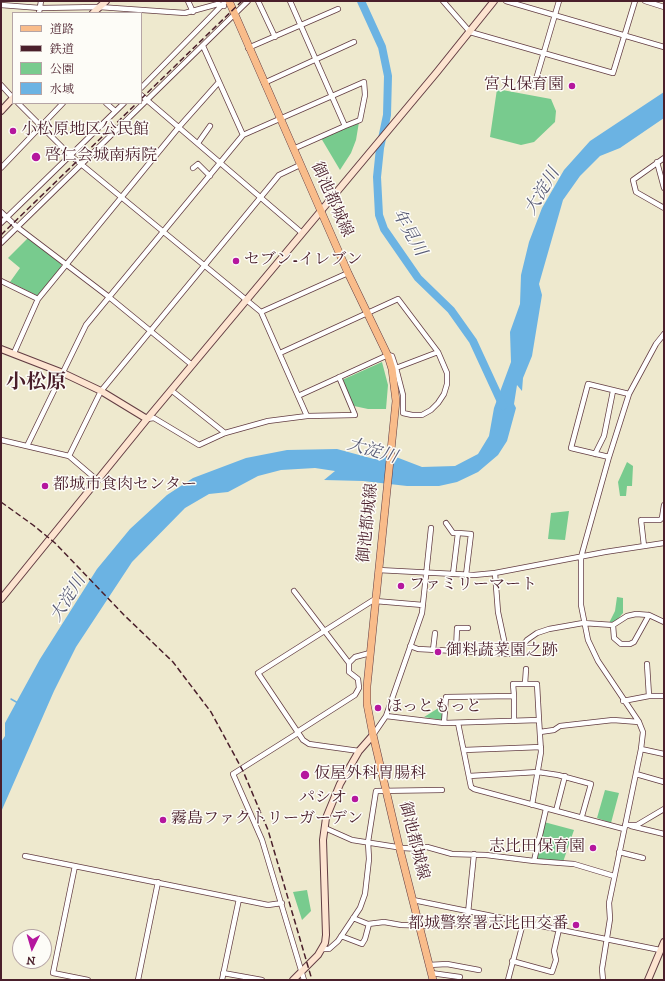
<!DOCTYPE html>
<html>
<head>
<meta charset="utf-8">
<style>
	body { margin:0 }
	#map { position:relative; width:665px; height:981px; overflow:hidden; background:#eee9ce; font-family:"IM FELL DW Pica","Noto Serif JP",serif }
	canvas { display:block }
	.frame { position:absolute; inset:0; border:2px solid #4a1f2b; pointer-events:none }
	.legend { position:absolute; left:12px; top:12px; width:130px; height:92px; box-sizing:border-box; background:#fdfcf7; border:1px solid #b5a4a5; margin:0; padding:5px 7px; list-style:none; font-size:12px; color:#4a1f2b }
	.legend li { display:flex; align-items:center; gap:8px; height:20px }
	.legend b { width:20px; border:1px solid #b5a4a5 }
	.north { position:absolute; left:12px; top:929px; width:40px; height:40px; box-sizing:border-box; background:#fdfcf7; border:1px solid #b5a4a5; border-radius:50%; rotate:185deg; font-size:11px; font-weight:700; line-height:16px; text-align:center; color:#4a1f2b }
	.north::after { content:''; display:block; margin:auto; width:14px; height:18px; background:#b5179e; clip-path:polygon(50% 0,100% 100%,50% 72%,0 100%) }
</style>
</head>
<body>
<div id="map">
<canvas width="665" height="981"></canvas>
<div class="frame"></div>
<ul class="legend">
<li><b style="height:5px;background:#f9bc8a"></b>道路</li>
<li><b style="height:5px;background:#4a1f2b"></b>鉄道</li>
<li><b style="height:11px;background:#78cb8e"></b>公園</li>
<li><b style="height:11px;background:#6bb3e3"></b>水域</li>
</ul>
<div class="north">N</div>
</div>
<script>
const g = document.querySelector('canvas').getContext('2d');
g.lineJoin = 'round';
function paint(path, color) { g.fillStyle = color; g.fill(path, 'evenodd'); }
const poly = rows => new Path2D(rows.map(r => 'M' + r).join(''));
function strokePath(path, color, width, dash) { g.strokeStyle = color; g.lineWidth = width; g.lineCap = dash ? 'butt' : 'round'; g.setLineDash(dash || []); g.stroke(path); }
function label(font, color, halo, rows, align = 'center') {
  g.font = font + ' "IM FELL DW Pica","Noto Serif JP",serif'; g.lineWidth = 3; g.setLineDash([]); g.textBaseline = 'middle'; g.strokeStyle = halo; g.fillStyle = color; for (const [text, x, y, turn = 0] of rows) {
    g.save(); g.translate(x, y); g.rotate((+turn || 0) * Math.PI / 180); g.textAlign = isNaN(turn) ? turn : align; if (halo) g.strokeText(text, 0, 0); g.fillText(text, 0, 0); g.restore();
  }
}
paint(poly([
	[497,89,551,99,556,111,555,122,534,142,521,145,490,137],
	[359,122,356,140,351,153,340,170,321,138],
	[28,238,61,264,62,267,38,296,10,282,20,268,8,258],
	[382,362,388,385,386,409,368,409,354,406,342,380],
	[627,462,633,466,632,486,627,486,626,496,620,496,618,482],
	[569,511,565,540,548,539,551,513],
	[617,597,623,598,623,613,616,621,609,623,615,611],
	[445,704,442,720,424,717],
	[605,790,619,793,611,823,597,818],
	[544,822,574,830,563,862,537,861],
	[307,890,311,911,302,920,293,892]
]), '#78cb8e');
paint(poly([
	[664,92,664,118,620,148,600,156,580,176,563,200,539,284,542,295,532,356,523,378,522,391,517,385,514,404,516,408,507,441,498,455,478,472,457,482,439,486,407,486,363,481,324,480,335,471,315,468,281,470,258,476,228,492,209,494,185,508,132,562,76,647,54,691,1,812,1,742,5,736,5,723,40,659,97,569,130,529,167,495,193,478,246,458,287,450,337,449,374,459,382,456,396,457,422,467,455,466,478,454,489,436,494,408,511,362,510,332,520,304,521,275,529,242,542,208,564,170,590,141]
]), '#6bb3e3');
strokePath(poly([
	[11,699,18,703]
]), '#6bb3e3', 1.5);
strokePath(poly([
	[361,1,382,47,388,76,387,115,380,148,377,177,379,215,384,229,418,278,451,310,473,341,503,406]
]), '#6bb3e3', 8);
const street = poly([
	[188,1,193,12],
	[258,1,275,37],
	[290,1,345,126,293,149],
	[443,1,470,32,613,73,635,1],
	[506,1,664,47],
	[645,1,664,7],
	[1,5,40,8,99,7,185,13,218,4,224,6],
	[39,13,41,1],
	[203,46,243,135],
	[248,48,338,9],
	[264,83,354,42],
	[1,85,13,98],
	[534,86,559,1],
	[141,88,226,1],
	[141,95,302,233],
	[18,103,70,155,261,312,307,416],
	[106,103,115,111],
	[198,143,210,126],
	[664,158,633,180,636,192,664,208],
	[657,162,664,188],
	[1,168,63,103],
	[193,168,198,164,210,176],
	[1,212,17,227,109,297,192,365],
	[1,223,124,103],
	[1,243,248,1],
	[1,281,38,299],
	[261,312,348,273],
	[14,353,38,299,179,127,219,82],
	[280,353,398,299,438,352,447,373,447,384,444,394,438,403,431,410,422,415,412,415,403,413,403,395,396,368,438,352],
	[171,390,225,433],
	[298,396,388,355,392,356,396,368],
	[147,419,154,418,199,445,225,433,268,421,307,416,355,415,339,377],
	[1,440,69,456,97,480],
	[27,446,86,325,243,135,364,82,365,95,360,120,345,126],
	[595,454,604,436,613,391],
	[69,456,101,391,279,175,300,165],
	[609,457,571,448,588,384,629,394],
	[446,523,453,533,458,533,453,574],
	[458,533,471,534,466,575],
	[644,546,641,520,660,520,662,518,664,505],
	[378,570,474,575,495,573,605,552,664,543],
	[495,573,498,612,507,654],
	[294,591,349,663,349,672,358,679,359,688,355,695,297,732],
	[375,601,423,605],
	[613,625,614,638,621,644,630,644,634,642,649,615],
	[410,646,418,649,513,654,518,652,527,640,537,633,549,629,583,623,613,625,627,616,636,614,649,615,664,622],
	[433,650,435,633],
	[456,651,457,628,468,628],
	[349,663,355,657,370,653],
	[647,664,649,696],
	[525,684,526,669],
	[514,696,513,684,537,684,539,720],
	[623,701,649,696,664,696],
	[386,716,444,723,539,720,541,752,532,805],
	[444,723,446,697,514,696,514,721],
	[458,723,471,787,474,789,624,829],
	[540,732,554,730,560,726,613,720,639,722],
	[298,733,233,774,262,840,304,980],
	[373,735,386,716,422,613,431,528],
	[641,749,664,754],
	[464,750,541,747],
	[359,751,309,744,303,740,258,673,375,599],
	[636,774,664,782],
	[469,776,538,772,558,775,591,784,582,816],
	[556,811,565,776],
	[625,825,637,825,664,809],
	[631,826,664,834],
	[325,828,352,840,403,848,419,849,427,847,452,854,486,855,534,861,574,864,614,876],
	[619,852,643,858],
	[25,856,268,905,282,903],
	[534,861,546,809],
	[75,866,53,973,88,980],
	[413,900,660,950],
	[353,918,368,924,384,922,401,925,440,926,457,923,467,923,474,854],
	[341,936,362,944,365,939,369,924],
	[322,949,329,949,338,941,360,908,365,894,369,859,368,842,376,791,442,790],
	[512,961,552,972,556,960,554,951,559,929],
	[429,965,447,964,479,970],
	[223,973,262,980],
	[431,973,460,977],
	[138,980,158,882],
	[222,980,239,899],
	[508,980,523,923],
	[603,980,602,969,610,919,609,903,641,749,643,732,639,722,598,661,588,640,581,605,581,557,609,457,629,394,656,344,664,334]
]);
const secondary = poly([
	[93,13,106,1],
	[1,111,13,98],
	[1,349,63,373,101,391,147,419],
	[1,599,147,419,437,72,494,1],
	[293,980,318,955,325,943,326,935,323,840,326,818,340,784,359,751,373,735],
	[648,980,664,942]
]);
const primary = poly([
	[229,1,348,273,388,356,392,369,396,401,367,686,367,704,373,735,399,846,433,980]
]);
strokePath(street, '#633d43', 6);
strokePath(secondary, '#633d43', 8);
strokePath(primary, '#633d43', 8);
strokePath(street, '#fff', 4.5);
strokePath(secondary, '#fde4d0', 6);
strokePath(primary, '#f9bc8a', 7);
strokePath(poly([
	[141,99,242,1],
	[1,235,137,103],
	[1,502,33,525,55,543,124,615,173,662,211,712,243,771,268,830,312,980]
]), '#4a1f2b', 1.5, [6, 3]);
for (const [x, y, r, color] of [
	[572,86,4,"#b5179e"],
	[13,131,4,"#b5179e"],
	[36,157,5,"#b5179e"],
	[236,261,4,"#b5179e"],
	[45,486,4,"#b5179e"],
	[401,586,4,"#b5179e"],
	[438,652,4,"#b5179e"],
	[378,708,4,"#b5179e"],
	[305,775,5,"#b5179e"],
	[355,799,4,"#b5179e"],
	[163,820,4,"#b5179e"],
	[593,848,4,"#b5179e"],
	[576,925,4,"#b5179e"]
]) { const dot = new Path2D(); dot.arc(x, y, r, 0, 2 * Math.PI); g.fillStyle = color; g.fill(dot); strokePath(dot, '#fdfcf7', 1.5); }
label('16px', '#4a1f2b', '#fdfcf7', [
	["宮丸保育園",564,86,"right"],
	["小松原地区公民館",21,131],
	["啓仁会城南病院",45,157],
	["セブン-イレブン",244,261],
	["都城市食肉センター",53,486],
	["ファミリーマート",409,586],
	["御料蔬菜園之跡",446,652],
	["ほっともっと",386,708],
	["仮屋外科胃腸科",314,775],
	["パシオ",347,799,"right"],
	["霧島ファクトリーガーデン",171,820],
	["志比田保育園",585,848,"right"],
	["都城警察署志比田交番",568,925,"right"]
], 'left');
label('16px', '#4a1f2b', '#fdfcf7', [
	["御池都城線",331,200,66],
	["御池都城線",369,523,-84],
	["御池都城線",413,841,76]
]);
label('italic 17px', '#575a75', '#fdfcf7', [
	["大淀川",543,192,-59],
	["年見川",408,233,60],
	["大淀川",372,452,16],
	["大淀川",69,599,-58]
]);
label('bold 20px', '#4a1f2b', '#fdfcf7', [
	["小松原",36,384]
]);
</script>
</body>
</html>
